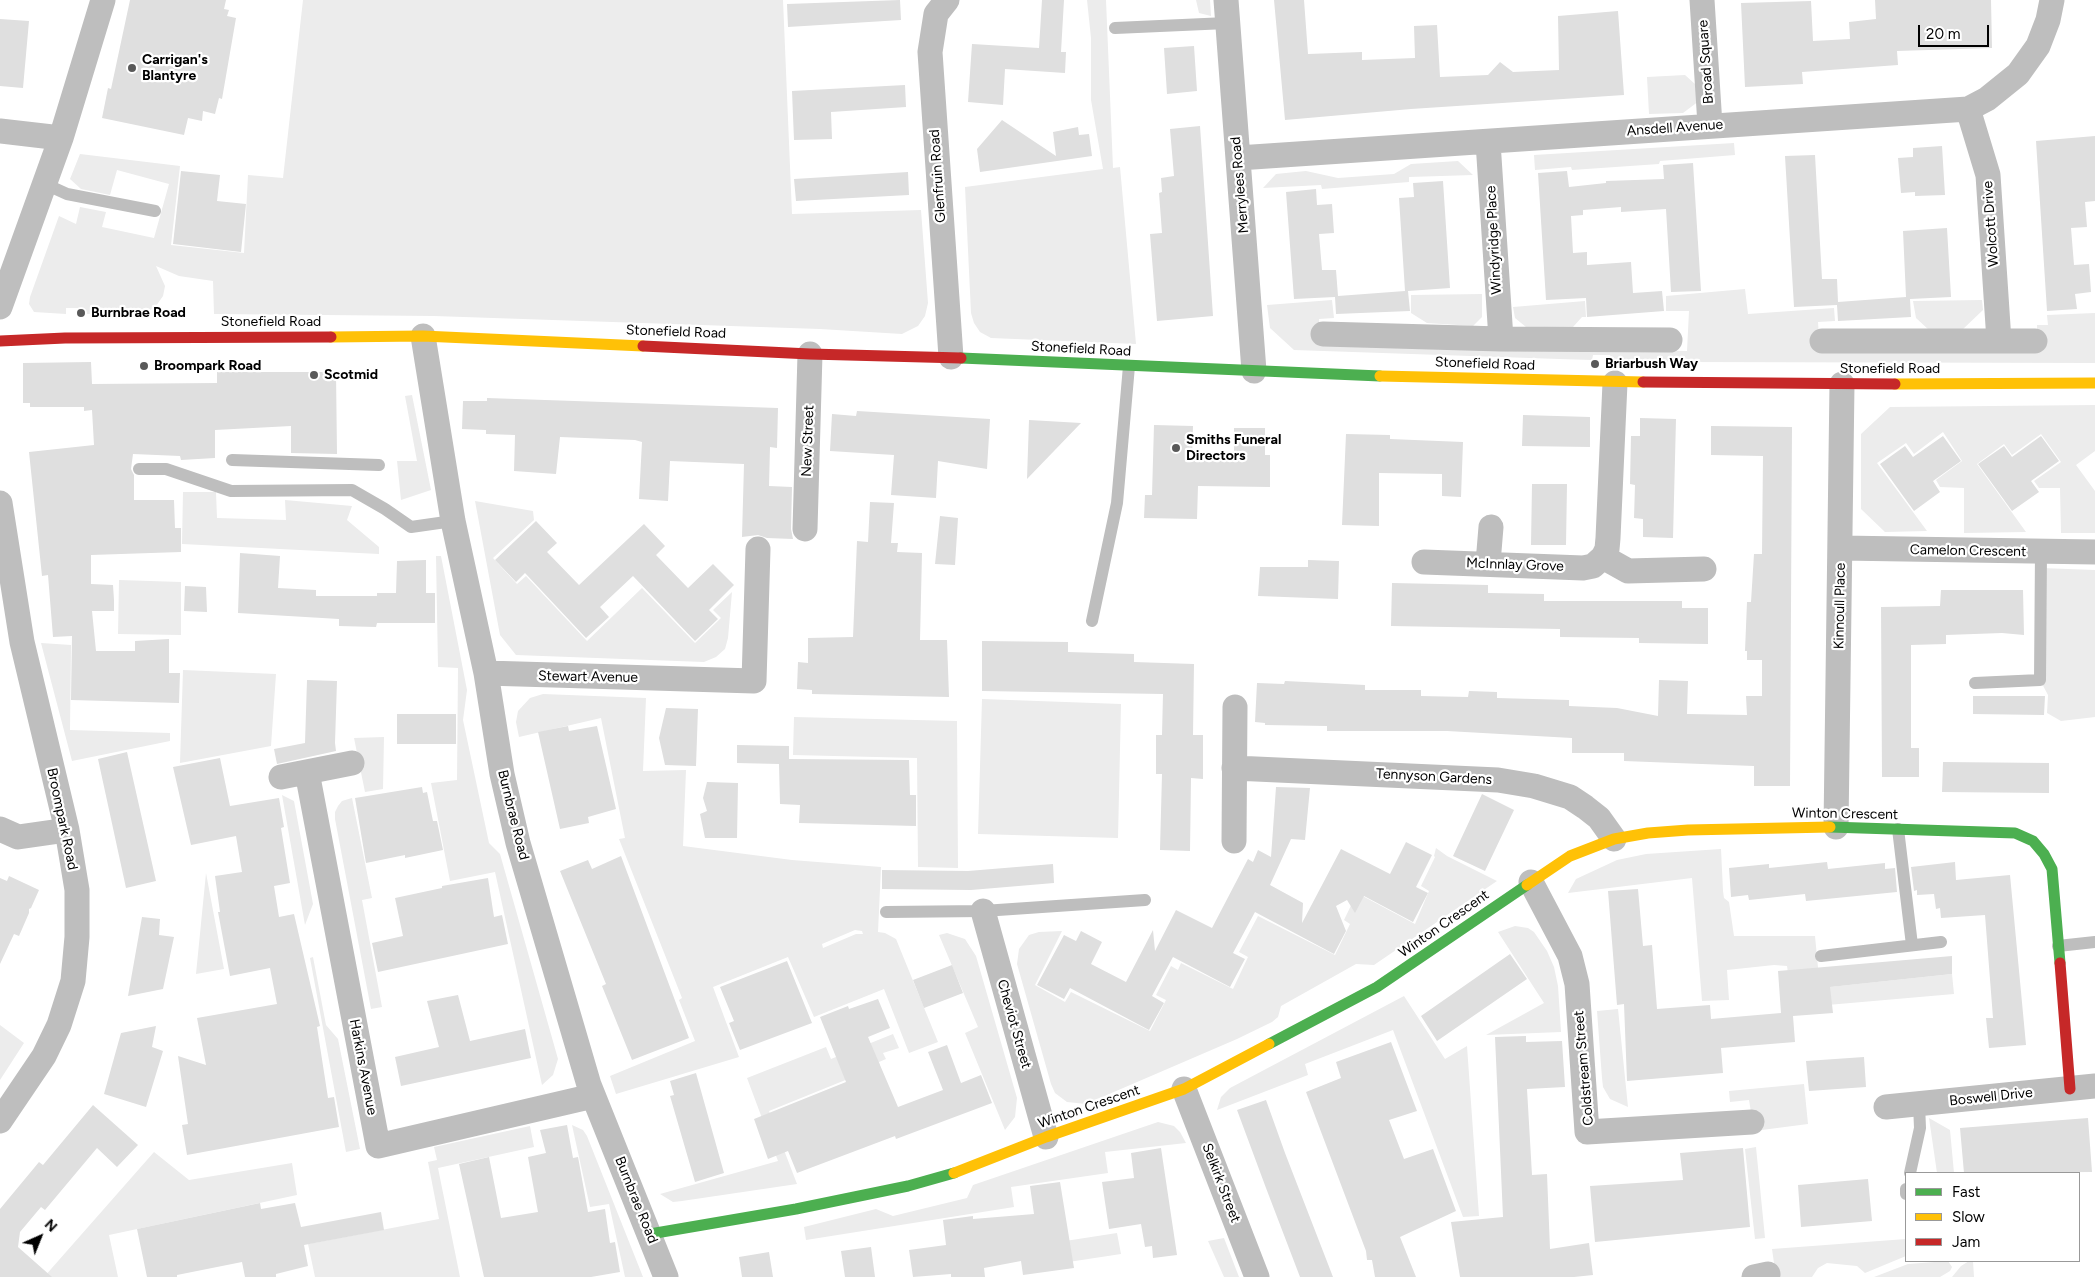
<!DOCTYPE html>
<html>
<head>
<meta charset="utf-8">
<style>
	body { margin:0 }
	#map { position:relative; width:2095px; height:1277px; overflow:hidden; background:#fff; font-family:Figtree,sans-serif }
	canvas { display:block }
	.legend { position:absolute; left:1905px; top:1172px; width:175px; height:90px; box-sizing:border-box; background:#fff; border:1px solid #999; margin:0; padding:6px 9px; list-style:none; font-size:15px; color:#000 }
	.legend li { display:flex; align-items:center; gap:10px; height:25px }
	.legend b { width:25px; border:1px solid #999 }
	.north { position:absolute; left:15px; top:1212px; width:50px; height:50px; -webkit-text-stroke:4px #fff; paint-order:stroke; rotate:44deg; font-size:14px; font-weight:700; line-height:20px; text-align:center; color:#000 }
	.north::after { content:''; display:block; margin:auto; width:18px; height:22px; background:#000; clip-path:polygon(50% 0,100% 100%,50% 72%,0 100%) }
	.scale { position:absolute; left:1918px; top:25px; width:71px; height:22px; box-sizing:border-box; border:2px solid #000; border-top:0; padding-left:6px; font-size:15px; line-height:18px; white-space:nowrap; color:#000; -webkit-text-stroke:4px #fff; paint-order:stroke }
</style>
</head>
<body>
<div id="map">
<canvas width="2095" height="1277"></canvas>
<ul class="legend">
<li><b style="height:6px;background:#4caf50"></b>Fast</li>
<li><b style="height:6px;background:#ffc107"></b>Slow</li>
<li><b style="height:6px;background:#c62828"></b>Jam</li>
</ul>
<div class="north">N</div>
<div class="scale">20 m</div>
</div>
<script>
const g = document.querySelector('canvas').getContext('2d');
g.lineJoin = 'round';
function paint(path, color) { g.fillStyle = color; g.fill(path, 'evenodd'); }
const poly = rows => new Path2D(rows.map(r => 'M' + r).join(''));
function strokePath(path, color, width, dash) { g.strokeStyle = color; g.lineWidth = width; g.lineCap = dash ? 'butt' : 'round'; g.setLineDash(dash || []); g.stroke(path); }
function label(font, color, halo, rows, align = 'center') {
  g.font = font + ' Figtree,sans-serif'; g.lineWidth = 4.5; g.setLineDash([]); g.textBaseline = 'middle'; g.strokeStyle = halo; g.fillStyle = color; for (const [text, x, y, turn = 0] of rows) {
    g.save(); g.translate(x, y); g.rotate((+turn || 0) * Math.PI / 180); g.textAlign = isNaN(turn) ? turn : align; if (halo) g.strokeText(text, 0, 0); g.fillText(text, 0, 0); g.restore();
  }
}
paint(poly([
	[303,0,783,0,792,214,921,210,928,303,925,316,918,326,902,334,820,329,434,316,214,314,213,281,179,276,156,266,165,286,163,296,156,306,145,314,83,314,82,308,66,308,66,314,34,312,29,304,30,297,59,216,76,224,80,207,106,212,102,227,154,238,169,184,117,170,110,195,81,189,70,179,80,154,180,166,171,245,244,253,248,175,283,178],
	[1087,0,1106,0,1113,168,1120,167,1136,344,991,338,980,332,974,323,971,313,965,187,1103,169,1091,100,1091,38],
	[1196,0,1210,0,1211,16,1199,13],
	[1685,75,1695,84,1699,101,1683,113,1649,114,1647,77],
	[1734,143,1735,155,1660,161,1659,164,1572,170,1571,167,1535,170,1534,155],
	[1458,161,1473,175,1409,177,1409,182,1322,189,1321,185,1263,188,1276,174,1306,171,1338,178,1394,174,1411,164],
	[1745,289,1748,314,1834,308,1835,321,1818,322,1820,352,2038,352,2037,325,2048,325,2047,315,2095,313,2095,363,1683,362,1611,360,1610,355,1593,355,1592,360,1559,359,1294,350,1270,328,1267,305,1332,300,1334,318,1319,319,1321,341,1687,351,1689,311,1666,311,1666,296],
	[1482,294,1482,317,1473,326,1427,323,1411,313,1411,295],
	[1982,300,1983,310,1962,330,1929,330,1916,318,1913,301],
	[1585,301,1586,317,1582,317,1573,327,1526,327,1515,318,1513,307],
	[412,395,431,490,401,500,397,461,417,461,405,396],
	[2095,405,2095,451,2076,465,2095,491,2095,533,2061,533,2060,488,2039,488,2034,481,2061,462,2041,434,2012,455,2004,444,1977,464,2026,532,1964,533,1964,488,1940,487,1936,480,1962,461,1943,432,1914,454,1906,443,1877,463,1927,531,1885,532,1861,509,1861,434,1890,407],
	[183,492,216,492,217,518,286,520,285,500,352,506,347,520,379,547,379,554,182,544],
	[475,501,533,511,534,520,493,558,517,584,526,576,587,641,642,588,695,643,721,618,713,610,732,592,728,638,725,649,716,657,704,662,516,655,500,635],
	[436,556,441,556,467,690,463,720,489,843,500,854,558,1059,553,1075,542,1085,495,872,450,881,431,783,457,780,458,668,438,667],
	[2041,568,2095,570,2095,717,2061,721,2047,713,2048,695,2040,680],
	[119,580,181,582,181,635,118,634],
	[41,643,71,645,70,730,170,733,170,741,72,761],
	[183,670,276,674,271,746,180,763],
	[543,694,646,698,643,771,686,770,683,846,792,860,881,867,878,932,885,933,896,939,938,1042,909,1053,884,989,814,1017,788,957,713,987,739,1057,616,1094,610,1076,695,1041,679,1000,682,998,619,839,625,838,601,718,519,737,516,722,518,711,530,698],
	[855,930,862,931,863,934,856,934,823,948,822,944],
	[982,699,1121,704,1118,838,978,834],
	[794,717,957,721,958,868,918,867,917,758,793,755],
	[384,737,383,789,365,792,354,738],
	[282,795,294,801,313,904,305,925],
	[352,798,372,898,362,900,382,1007,371,1009,335,819,335,812,338,806,342,801],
	[1436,848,1447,856,1497,881,1374,965,1356,964,1281,1006,1278,1017,1272,1022,1237,1039,1086,1104,1067,1102,1055,1093,1051,1084,1017,964,1019,949,1029,935,1039,932,1062,931,1035,985,1065,1002,1071,992,1150,1031,1166,1000,1156,995,1171,966,1178,970,1181,963,1233,989,1248,957,1239,952,1258,916,1335,955,1350,924,1344,920,1357,893,1415,924,1429,891,1421,886,1435,857,1434,856],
	[1721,849,1723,891,1724,898,1729,902,1734,936,1815,936,1820,988,1952,974,1954,994,1793,1008,1787,966,1774,965,1727,970,1729,1000,1702,1001,1692,878,1568,893,1576,879,1617,860,1646,854],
	[206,873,224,969,196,974],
	[1515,926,1528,928,1534,932,1547,951,1554,967,1558,986,1561,1032,1486,1035,1544,1003,1498,932],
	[947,933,965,939,976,956,1017,1098,1015,1117,1005,1130,965,1033,978,1027,939,935],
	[313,957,326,1025,338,1039,360,1149,346,1152,310,958],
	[1404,996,1445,1059,1467,1046,1479,1216,1463,1217,1393,1030,1305,1064,1308,1075,1217,1110,1221,1097,1230,1088],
	[1618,1009,1628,1107,1610,1099,1603,1087,1602,1078,1597,1011],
	[0,1025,24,1043,0,1080],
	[893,1034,899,1048,883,1053,886,1059,879,1062,880,1066,769,1111,797,1184,682,1201,673,1202,660,1194,778,1161,747,1078,826,1047,831,1059],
	[1804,1084,1808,1124,1754,1131,1749,1100,1730,1102,1729,1091],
	[1929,1118,1950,1130,1954,1173,1937,1173],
	[1158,1122,1174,1126,1180,1132,1186,1143,1105,1152,1108,1173,1011,1187,1014,1207,806,1240,804,1227,876,1209,893,1216,967,1198,973,1185],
	[572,1125,583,1130,587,1136,643,1277,625,1277,609,1204,590,1207],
	[530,1126,534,1147,438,1168,460,1277,315,1277,308,1244,439,1219,428,1162,437,1160,434,1147],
	[1756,1147,1765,1238,1755,1239,1745,1149],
	[154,1152,189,1180,292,1163,297,1195,109,1235,118,1277,44,1277],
	[1117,1233,1121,1254,1029,1268,1020,1248],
	[1224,1238,1239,1277,1224,1277,1208,1241],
	[1906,1239,1906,1256,1865,1273,1857,1266,1827,1263,1818,1268,1812,1277,1776,1277,1772,1249],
	[1948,1261,1952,1267,1950,1271,1940,1277,1874,1277,1908,1264],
	[1969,1261,1973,1261,1974,1277,1952,1277,1961,1266]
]), '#ececec');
paint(poly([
	[130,0,226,0,224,9,229,10,227,16,236,18,222,99,219,98,215,114,203,111,202,121,188,118,184,135,102,118,108,88,111,89],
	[900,0,901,20,788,27,787,4],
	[1042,0,1064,0,1061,52,1066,52,1065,73,1005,69,1003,105,968,102,972,44,1039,48],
	[1274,0,1304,0,1308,54,1362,52,1362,60,1415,58,1414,26,1437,25,1440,77,1488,75,1500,62,1513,72,1559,70,1558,16,1618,11,1624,95,1411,109,1285,120],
	[1875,0,1991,0,1992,48,1897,51,1898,65,1802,72,1803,84,1745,87,1741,3,1811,1,1813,41,1850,39,1849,22,1876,19],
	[0,19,29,21,23,88,0,86],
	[1194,46,1197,91,1167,94,1164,48],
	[905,85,906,107,831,112,832,139,794,140,792,91],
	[1002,120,1056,156,1053,132,1078,127,1079,135,1089,134,1092,156,980,172,977,149],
	[1200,126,1213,316,1157,321,1150,234,1162,233,1159,193,1162,192,1161,178,1174,176,1170,129],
	[2095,136,2095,201,2085,202,2087,227,2071,228,2074,265,2089,264,2091,292,2075,294,2077,309,2047,311,2036,141],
	[1942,146,1945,195,1915,196,1915,192,1901,193,1898,158,1913,157,1913,148],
	[1815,155,1822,279,1837,279,1838,302,1906,297,1903,231,1947,228,1951,297,1910,299,1911,317,1838,321,1837,305,1794,307,1785,156],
	[1693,163,1701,291,1671,292,1666,209,1621,212,1621,207,1583,210,1583,215,1571,216,1573,253,1587,252,1587,265,1631,262,1633,293,1662,291,1664,311,1587,317,1586,298,1546,300,1538,173,1567,171,1569,187,1606,183,1606,181,1664,179,1663,165],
	[181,171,220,175,217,201,246,204,241,252,173,244],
	[908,172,909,195,796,201,794,179],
	[1443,181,1450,288,1408,291,1410,311,1336,314,1335,297,1294,299,1286,192,1316,189,1317,205,1332,204,1334,233,1319,234,1322,270,1336,270,1338,296,1405,291,1399,198,1414,197,1413,183],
	[91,362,92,384,217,383,217,372,336,372,337,454,291,453,291,426,215,430,215,458,181,460,180,456,133,454,131,469,134,475,134,500,174,500,175,528,181,528,181,552,91,555,91,584,113,585,114,600,114,611,92,611,96,651,135,651,135,641,169,639,169,673,180,673,179,703,71,700,72,636,53,637,48,575,42,576,29,452,94,445,92,410,84,411,84,407,30,407,30,403,23,403,23,363],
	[487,398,778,408,777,448,770,447,769,486,792,487,791,529,793,539,767,538,758,535,742,537,744,464,670,461,668,501,639,499,642,442,635,440,560,437,556,474,514,471,515,435,486,434,486,430,462,429,463,401,487,401],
	[857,411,990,419,987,469,938,461,936,498,891,495,894,455,830,451,832,414,856,416],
	[1523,415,1590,417,1590,447,1522,446],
	[1640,418,1676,419,1673,538,1643,537,1643,519,1634,518,1635,485,1630,484,1631,436,1640,436],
	[1029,420,1081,423,1027,479],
	[1154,425,1193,426,1192,457,1234,457,1234,428,1265,428,1265,455,1270,455,1270,487,1198,486,1197,519,1144,518,1145,495,1152,495],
	[1711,426,1792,427,1790,786,1754,786,1754,766,1624,761,1624,753,1572,753,1572,738,1447,731,1327,731,1327,726,1265,725,1265,723,1255,722,1257,683,1284,684,1285,681,1365,685,1365,690,1421,690,1421,696,1468,697,1469,691,1497,692,1497,698,1569,700,1569,706,1617,708,1658,716,1659,680,1688,681,1687,714,1747,715,1746,696,1762,696,1762,660,1747,660,1747,651,1745,651,1747,602,1751,602,1754,554,1762,554,1763,456,1711,455],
	[1346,434,1390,435,1390,439,1463,442,1461,497,1442,496,1442,474,1379,473,1379,526,1342,525],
	[1943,436,1961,461,1933,481,1940,492,1914,511,1880,464,1905,446,1913,457],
	[2041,436,2059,461,2031,481,2039,492,2012,511,1978,464,2004,446,2012,457],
	[1532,484,1567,484,1566,545,1531,545],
	[870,502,894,503,891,543,898,543,897,552,922,553,920,640,947,640,949,697,812,694,812,690,797,689,798,662,808,663,808,638,853,637,857,541,868,542],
	[940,516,958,518,955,565,935,564],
	[536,521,557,543,547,552,579,585,644,524,665,546,656,555,688,588,713,564,734,585,709,610,718,619,695,641,633,576,600,607,609,617,586,638,525,573,516,582,495,560],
	[240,553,280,556,278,588,316,590,316,596,377,596,377,593,396,593,397,561,426,560,426,593,435,593,435,623,377,623,376,627,339,626,339,619,238,613],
	[1308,560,1339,561,1338,599,1258,596,1260,567,1308,567],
	[1392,583,1488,585,1488,593,1544,594,1544,601,1682,601,1682,608,1708,608,1708,644,1639,643,1639,638,1560,637,1560,629,1391,626],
	[185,586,206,587,207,612,184,611],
	[1941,590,2023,590,2024,635,2002,633,1946,635,1946,644,1911,645,1911,748,1919,748,1919,777,1882,777,1881,607,1940,606],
	[982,641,1068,642,1068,652,1134,654,1134,662,1194,664,1193,735,1203,735,1203,779,1191,778,1190,851,1160,850,1162,774,1156,774,1156,735,1162,735,1163,694,982,691],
	[307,680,337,681,335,743,336,751,277,764,274,749,305,743],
	[1973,696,2045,696,2044,715,1973,714],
	[666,708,698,709,696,766,665,765,659,738],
	[397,714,456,714,456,744,397,744],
	[568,726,569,731,597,726,616,809,588,817,589,823,560,829,538,732],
	[737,745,789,746,789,759,909,760,910,795,916,795,916,826,799,823,800,805,780,804,779,764,737,763],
	[127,752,156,881,126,888,98,759],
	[220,758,230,806,279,798,284,827,281,828,290,883,274,886,279,917,294,914,320,1026,317,1027,328,1098,334,1097,339,1127,187,1155,182,1125,188,1124,178,1056,206,1065,197,1018,277,1004,270,968,230,976,218,912,220,912,215,876,242,872,236,836,191,845,173,767],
	[1943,762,2049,763,2049,793,1942,792],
	[707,782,738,783,737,838,705,838,700,814,707,811,703,798],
	[422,787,423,793,427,792,433,821,437,821,443,850,405,858,405,855,366,863,355,798],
	[1276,787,1310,788,1305,840,1291,839,1270,885,1303,903,1302,923,1341,849,1390,874,1406,842,1432,855,1416,887,1428,893,1413,922,1364,896,1355,913,1347,900,1336,906,1346,931,1334,954,1255,912,1233,953,1245,959,1230,987,1173,957,1152,996,1164,1003,1149,1030,1070,988,1064,999,1037,985,1064,935,1076,941,1081,931,1102,942,1091,964,1126,982,1153,930,1155,951,1176,910,1212,928,1248,859,1253,862,1258,850,1271,857],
	[1482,794,1514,810,1485,871,1453,856],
	[621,856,689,1038,632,1060,602,986,606,984,560,871,588,860,592,869],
	[1827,862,1828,869,1885,863,1885,869,1895,868,1897,892,1806,901,1805,894,1749,900,1748,895,1731,897,1729,868,1769,864,1769,868],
	[1955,862,1956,880,2010,875,2026,1045,1989,1048,1986,1018,1993,1018,1985,915,1941,918,1940,908,1936,909,1934,894,1917,895,1917,890,1914,891,1911,867],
	[1053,864,1054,883,971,890,882,889,882,870,968,871],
	[9,876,39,890,31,908,29,909,29,913,19,936,14,934,0,964,0,878,7,881],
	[488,878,494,917,502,915,508,944,378,972,372,943,403,936,395,898,442,888,442,886],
	[1638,889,1643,946,1652,945,1657,1009,1710,1005,1711,1019,1781,1013,1778,971,1952,956,1952,974,1830,987,1833,1013,1793,1016,1795,1042,1721,1048,1723,1073,1627,1081,1624,1004,1617,1005,1608,891],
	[142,917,160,919,159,935,174,937,163,989,128,996],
	[1510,954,1527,979,1437,1041,1421,1016],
	[787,961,812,1023,740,1050,729,1023,734,1021,720,987],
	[952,965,963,993,924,1008,913,980],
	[458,995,470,1041,525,1029,531,1058,401,1086,395,1057,439,1047,427,1001],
	[878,999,890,1028,868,1037,898,1107,943,1090,928,1052,947,1045,961,1083,981,1075,992,1103,896,1139,895,1136,797,1173,788,1151,768,1159,754,1119,846,1082,820,1017,848,1006,849,1009],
	[156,1026,152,1047,163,1051,146,1107,104,1094,121,1033],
	[1526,1036,1526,1042,1562,1041,1565,1087,1527,1089,1532,1175,1547,1174,1550,1249,1589,1243,1593,1275,1574,1277,1460,1277,1451,1222,1503,1217,1495,1037],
	[1391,1042,1417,1111,1389,1120,1404,1159,1433,1149,1456,1211,1400,1237,1416,1277,1375,1277,1372,1260,1367,1260,1366,1251,1306,1092,1341,1078,1336,1062],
	[1864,1057,1866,1087,1809,1091,1806,1061],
	[696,1073,724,1173,695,1182,670,1096,674,1095,670,1081],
	[1266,1100,1285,1153,1333,1277,1300,1277,1266,1188,1237,1110],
	[93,1105,138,1145,117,1167,97,1148,45,1210,41,1207,20,1232,18,1247,52,1277,0,1277,0,1209,39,1162,43,1165],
	[2088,1118,2092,1172,1964,1173,1960,1128],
	[567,1125,573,1158,578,1157,588,1212,605,1209,610,1243,615,1242,620,1272,591,1277,484,1277,459,1164,489,1157,501,1218,538,1212,528,1157,546,1153,540,1130],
	[1161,1148,1177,1255,1153,1258,1152,1246,1145,1247,1141,1224,1109,1229,1102,1182,1134,1178,1131,1153],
	[1743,1148,1750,1227,1595,1242,1590,1186,1683,1180,1680,1153],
	[1868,1179,1872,1221,1801,1227,1798,1185],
	[1060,1182,1074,1268,1023,1275,1021,1261,984,1268,985,1277,951,1277,951,1274,913,1277,909,1250,946,1245,943,1220,973,1216,973,1219,1034,1214,1030,1186],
	[260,1203,261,1209,295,1203,301,1227,381,1212,384,1230,304,1245,308,1266,276,1274,276,1277,245,1277,242,1262,177,1275,177,1277,147,1277,137,1229],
	[871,1247,875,1277,845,1277,841,1251],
	[769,1252,773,1277,742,1277,739,1257]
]), '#dfdfdf');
strokePath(poly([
	[1115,28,1227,23],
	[45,184,67,194,155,211],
	[232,460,379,465],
	[139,469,166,469,231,491,352,490,385,509,411,527,453,521],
	[1092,621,1117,503,1129,366],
	[1975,683,2040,680,2041,552],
	[1898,829,1912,945],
	[886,912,983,911,1145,900],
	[2058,946,2095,942],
	[1821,956,1941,942],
	[1910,1173,1920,1128,1919,1104],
	[1906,1189,1906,1194]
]), '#bebebe', 12);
strokePath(poly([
	[947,0,936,14,930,52,951,357],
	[1226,0,1254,371],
	[1702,0,1710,125],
	[0,131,61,138],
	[1238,158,1968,109,1987,99,2018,74,2038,46,2048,20,2052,0],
	[0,307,61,138,103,0],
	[1323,334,1501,339,1488,142],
	[423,336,453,521,486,673,502,774,518,843,589,1085,666,1277],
	[1501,339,1670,340],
	[1822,341,1999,341,1988,175,1968,109],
	[1999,341,2035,341],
	[0,503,22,642,67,830,77,890,77,937,73,981,59,1025,44,1056,0,1121],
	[805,529,810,354],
	[1841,548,2095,552],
	[1603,557,1628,571,1704,569],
	[1424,562,1583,568,1593,566,1603,557,1607,549,1608,538,1615,383],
	[1488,563,1491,527],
	[486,673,754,681,758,549],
	[1234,768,1498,780,1534,786,1570,797,1585,807,1599,818,1614,839],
	[307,772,378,1146,593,1096],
	[281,777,352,763],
	[1836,827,1842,384],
	[0,829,18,837,67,830],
	[1234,841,1235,707],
	[1531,882,1570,956,1577,984,1587,1132,1752,1122],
	[983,911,1046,1137],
	[1184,1089,1257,1277],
	[1886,1107,2095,1086],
	[1754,1277,1768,1274]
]), '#bebebe', 25);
strokePath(poly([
	[961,358,1380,376],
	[1830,827,2015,833,2033,841,2044,854,2052,869,2060,963],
	[1269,1044,1377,987,1527,885],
	[650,1234,796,1209,908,1186,954,1173]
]), '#4caf50', 11);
strokePath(poly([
	[331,337,423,336,643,346],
	[1380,376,1643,382],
	[1895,384,2095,383],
	[1527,885,1570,856,1614,839,1648,833,1688,830,1830,827],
	[954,1173,1046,1137,1184,1089,1269,1044]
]), '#ffc107', 11);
strokePath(poly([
	[0,341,65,338,331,337],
	[643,346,810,354,961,358],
	[1643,382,1895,384],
	[2060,963,2070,1089]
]), '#c62828', 11);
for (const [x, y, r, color] of [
	[132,68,5,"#595959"],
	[81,313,5,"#595959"],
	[1595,364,5,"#595959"],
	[144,366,5,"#595959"],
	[314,375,5,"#595959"],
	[1176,448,5,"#595959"]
]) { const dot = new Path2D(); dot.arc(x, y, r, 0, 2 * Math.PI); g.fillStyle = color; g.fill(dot); strokePath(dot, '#fff', 2); }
label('bold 14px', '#000', '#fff', [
	["Carrigan's",142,60],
	["Blantyre",142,76],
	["Burnbrae Road",91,313],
	["Briarbush Way",1605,364],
	["Broompark Road",154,366],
	["Scotmid",324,375],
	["Smiths Funeral",1186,440],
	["Directors",1186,456]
], 'left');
label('14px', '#000', '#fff', [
	["Broad Square",1706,62,-94],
	["Ansdell Avenue",1675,128,-4],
	["Glenfruin Road",938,176,-94],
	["Merrylees Road",1240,185,-95],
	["Wolcott Drive",1991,224,-94],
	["Windyridge Place",1494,240,-93],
	["Stonefield Road",271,322],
	["Stonefield Road",676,332,2],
	["Stonefield Road",1081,349,3],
	["Stonefield Road",1485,364,2],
	["Stonefield Road",1890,369],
	["New Street",808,441,-88],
	["Camelon Crescent",1968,551,1],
	["McInnlay Grove",1515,565,2],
	["Kinnoull Place",1840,606,-89],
	["Stewart Avenue",588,677,1],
	["Tennyson Gardens",1434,777,3],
	["Winton Crescent",1845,814,1],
	["Burnbrae Road",513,815,76],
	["Broompark Road",62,819,78],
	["Winton Crescent",1444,924,-35],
	["Cheviot Street",1014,1024,74],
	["Harkins Avenue",363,1067,79],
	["Coldstream Street",1584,1068,-95],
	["Boswell Drive",1991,1097,-6],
	["Winton Crescent",1089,1107,-19],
	["Selkirk Street",1221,1183,69],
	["Burnbrae Road",636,1200,68]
]);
</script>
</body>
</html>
